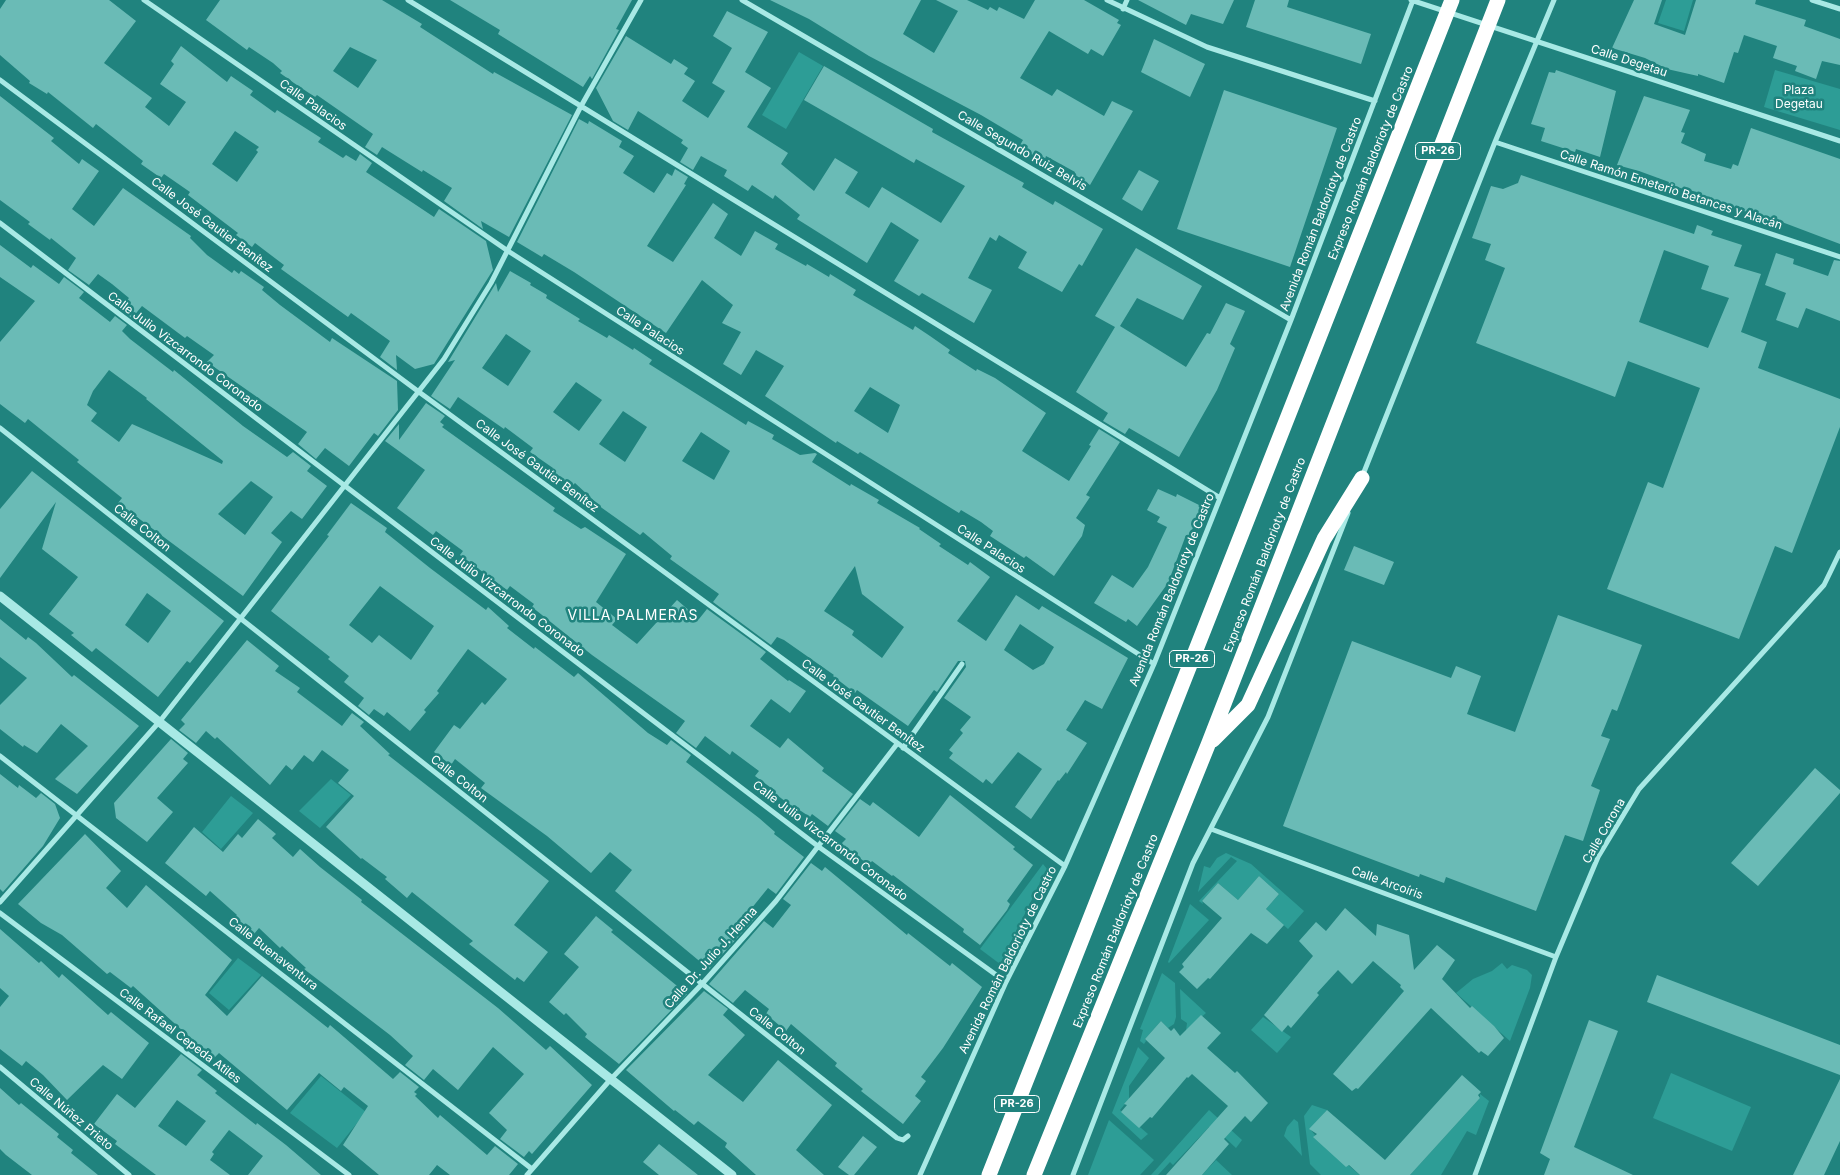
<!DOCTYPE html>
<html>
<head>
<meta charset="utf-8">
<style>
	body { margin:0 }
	canvas { display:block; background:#20837e }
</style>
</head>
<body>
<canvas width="1840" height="1175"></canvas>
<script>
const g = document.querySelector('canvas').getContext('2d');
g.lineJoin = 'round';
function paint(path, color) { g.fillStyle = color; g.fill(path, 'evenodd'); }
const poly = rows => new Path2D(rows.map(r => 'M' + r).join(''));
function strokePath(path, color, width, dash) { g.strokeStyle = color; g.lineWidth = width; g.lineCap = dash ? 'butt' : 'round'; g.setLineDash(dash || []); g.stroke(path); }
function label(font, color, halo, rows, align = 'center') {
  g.font = font + ' Inter,sans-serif'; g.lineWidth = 5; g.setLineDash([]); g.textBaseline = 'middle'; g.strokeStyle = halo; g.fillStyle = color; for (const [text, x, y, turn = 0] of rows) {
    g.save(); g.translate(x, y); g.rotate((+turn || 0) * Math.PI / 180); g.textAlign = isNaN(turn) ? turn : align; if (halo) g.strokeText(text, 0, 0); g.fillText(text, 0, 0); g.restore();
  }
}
paint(poly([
	[1666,0,1693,0,1684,31,1658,23],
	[799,52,823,66,786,129,762,115],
	[1775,70,1840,89,1840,130,1764,107],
	[331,779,351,795,320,828,299,811],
	[231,796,253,813,221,849,202,832],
	[1226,853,1251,864,1304,911,1288,929,1266,909,1279,894,1259,876,1238,900,1218,883,1202,901,1203,904,1199,901,1237,861,1231,857,1198,892,1204,866,1210,868,1217,858],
	[1043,864,1047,869,1000,964,980,949],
	[1190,904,1209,920,1169,963,1168,962],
	[238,958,261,975,229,1010,209,993],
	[1502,963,1507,969,1512,965,1527,970,1532,975,1530,988,1510,1041,1456,993,1473,979,1492,971],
	[1162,973,1175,983,1176,1017,1174,1024,1168,1028,1161,1021,1145,1039,1146,1041,1144,1044,1140,1041,1143,1030,1140,1029],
	[1180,989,1206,1013,1186,1031,1187,1023,1181,1019],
	[1263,1017,1291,1037,1277,1053,1251,1030],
	[1138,1047,1149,1058,1129,1086,1129,1099,1120,1110,1148,1134,1141,1140,1112,1113],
	[1671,1073,1751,1107,1732,1151,1653,1118],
	[321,1076,366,1112,337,1148,290,1113],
	[1480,1094,1489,1101,1476,1135,1467,1131,1441,1175,1410,1175,1480,1098],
	[1312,1105,1327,1110,1310,1129,1315,1135,1314,1137,1360,1175,1321,1175,1310,1164,1304,1116],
	[1209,1110,1242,1140,1236,1148,1220,1133,1218,1134,1209,1127,1173,1165,1170,1162,1158,1175,1151,1175],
	[1294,1119,1298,1122,1302,1156,1284,1136,1287,1127],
	[1109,1120,1154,1160,1140,1175,1088,1175],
	[1216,1160,1232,1175,1202,1175]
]), '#2d9d96');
paint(poly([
	[6,0,109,0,136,21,104,63,152,98,145,107,169,126,186,102,160,84,174,64,171,61,181,46,227,82,231,76,253,91,250,95,275,113,277,110,321,138,318,142,343,158,346,155,356,161,360,154,372,163,366,172,413,203,434,217,439,209,486,241,493,270,434,364,415,369,396,355,397,370,380,357,390,341,351,313,348,317,281,269,284,265,255,243,252,247,236,235,238,233,188,195,190,192,164,174,161,178,141,164,143,161,96,124,93,128,48,92,47,94,29,83,30,81,0,55,0,9],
	[235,131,259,147,256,150,258,152,237,182,212,164],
	[220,0,382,0,422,24,420,27,493,74,494,72,572,115,509,237,481,221,483,229,444,201,452,188,423,170,422,172,382,147,377,155,365,147,373,134,317,95,315,97,294,83,280,73,282,71,273,63,249,47,247,50,206,20],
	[350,47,377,60,358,88,333,71],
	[450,0,632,0,616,29,619,30,592,79,590,76,583,87,498,34,500,30],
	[770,0,921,0,903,34,934,53,958,11,936,0,967,0,988,10,990,7,997,11,999,7,1024,19,1035,0,1084,0,1119,20,1117,23,1121,25,1103,56,1091,49,1088,54,1049,31,1020,78,1052,96,1057,89,1104,116,1112,101,1133,111,1090,185,1074,174,1075,172,1046,156,1045,159,1037,155,1036,157,1019,147,1023,140,981,115,869,56,809,19],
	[1138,0,1234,0,1223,24,1191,14,1186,25],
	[1255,0,1289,0,1287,7,1371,34,1361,64,1246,27],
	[1634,0,1662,0,1654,24,1685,35,1696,0,1756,0,1755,4,1806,20,1804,26,1840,39,1840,65,1822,61,1816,79,1795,71,1797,66,1773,58,1777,46,1744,35,1738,53,1734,52,1724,83,1698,74,1698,76,1667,69,1645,58,1612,48],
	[727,11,768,32,745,72,771,88,747,127,788,153,781,164,814,191,835,158,858,172,845,193,869,208,882,187,941,223,965,186,916,159,914,163,804,100,824,66,933,129,932,132,1024,183,1022,187,1053,205,1055,201,1103,229,1082,266,1079,264,1062,292,1018,268,1027,252,999,235,996,241,990,237,968,278,992,290,974,323,922,293,919,296,894,281,919,240,891,222,867,263,797,219,800,215,775,195,773,199,752,185,748,191,724,176,727,170,701,156,693,170,680,162,688,148,681,143,683,140,638,111,628,130,613,121,596,88,626,36,671,64,674,59,688,68,684,74,695,81,682,101,708,118,725,91,712,83,732,48,713,36],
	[1154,39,1205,64,1190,97,1141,72],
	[1556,70,1616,91,1600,157,1576,149,1575,152,1541,141,1545,128,1531,124,1549,72,1555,73],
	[1224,90,1337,128,1290,267,1177,229],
	[0,96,54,138,51,141,79,164,82,159,99,171,72,209,94,226,123,188,191,236,190,238,207,255,232,273,234,270,239,274,241,271,264,287,262,290,280,305,330,342,332,338,397,381,398,410,378,436,374,433,349,466,325,448,316,459,298,444,307,432,207,362,214,355,187,336,185,338,142,306,132,318,120,309,129,298,112,284,98,274,89,285,68,270,76,258,51,238,50,240,28,224,30,222,0,200],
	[1644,96,1690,110,1681,132,1685,133,1681,143,1706,154,1704,161,1731,169,1733,164,1738,166,1751,128,1840,159,1840,244,1774,219,1773,222,1751,215,1751,213,1719,204,1696,195,1697,192,1668,185,1669,182,1639,171,1617,165],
	[579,119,588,124,589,121,622,141,619,147,634,156,623,173,654,193,667,173,672,176,675,169,688,177,684,184,686,185,647,246,673,262,713,203,728,214,714,238,741,256,755,231,778,244,775,249,806,266,807,264,829,277,830,274,856,290,853,295,913,330,915,326,930,336,950,350,948,353,976,371,977,369,995,378,1046,413,1022,451,1069,481,1091,446,1089,445,1099,429,1120,442,1086,495,1090,497,1076,518,1085,525,1082,536,1054,576,1026,556,1024,558,990,536,993,531,981,522,961,510,959,513,860,452,858,454,837,441,836,443,765,396,784,366,756,350,741,375,723,364,741,332,722,323,733,305,702,280,666,333,574,272,544,254,542,257,517,242],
	[870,387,900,405,888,433,854,411],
	[1139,170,1159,181,1142,211,1122,199],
	[1521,175,1694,234,1697,225,1713,231,1711,235,1742,245,1734,266,1761,274,1741,332,1767,342,1758,368,1840,399,1840,427,1792,553,1775,546,1739,639,1607,589,1648,482,1663,488,1700,388,1628,361,1615,397,1476,343,1505,268,1485,260,1491,244,1472,238,1491,186,1503,189,1518,183],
	[1664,250,1709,266,1701,289,1729,298,1708,348,1639,322],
	[0,245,31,268,33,265,59,284,64,277,84,292,79,298,110,322,115,316,127,325,122,331,130,339,173,372,174,370,243,426,287,457,293,452,311,466,307,471,327,486,302,519,291,511,271,533,282,542,243,596,118,503,122,498,77,462,79,460,44,432,28,419,25,423,0,404,0,342,35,301,0,277],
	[109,370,147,398,146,399,223,461,222,464,132,424,119,442,91,421,97,413,87,405,93,391],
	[251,481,273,497,245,535,218,514],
	[1136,248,1202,286,1183,320,1137,298,1120,326,1186,367,1207,333,1210,334,1226,303,1245,311,1230,344,1235,348,1217,390,1179,457,1129,428,1125,434,1103,421,1108,413,1076,392,1115,327,1095,316],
	[1776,253,1794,259,1793,264,1828,276,1834,260,1840,261,1840,321,1806,308,1798,328,1776,320,1786,293,1765,285],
	[510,271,531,283,530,285,547,295,546,298,580,319,578,321,607,338,609,335,633,350,634,348,652,360,649,364,746,425,748,421,774,435,772,439,800,455,815,453,817,454,812,462,850,486,851,484,879,500,877,503,920,528,919,529,941,544,939,546,968,565,970,562,990,577,957,621,986,641,1016,595,1039,610,1042,606,1128,658,1102,709,1085,700,1066,730,1087,743,1067,774,1066,772,1059,781,1058,780,1031,819,1015,807,1042,769,1018,752,992,784,986,779,983,783,949,758,953,753,949,750,963,733,960,730,971,717,944,698,966,667,965,661,958,661,937,692,934,690,908,726,857,690,855,693,833,676,834,675,784,640,777,637,771,645,713,602,719,594,670,559,672,556,643,532,640,535,602,508,575,483,572,486,551,471,553,468,530,452,533,448,505,427,504,429,458,397,450,409,431,396,455,360,448,362,496,283,498,292],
	[506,334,531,351,508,386,482,368],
	[576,382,602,400,579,431,553,412],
	[623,411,647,427,625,462,599,444],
	[701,432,730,451,714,480,682,461],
	[855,566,862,594,904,627,882,658,852,635,854,631,824,611],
	[1020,624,1054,647,1044,664,1033,670,1004,650],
	[426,403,445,416,440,422,444,425,442,427,555,508,553,511,581,529,585,527,626,554,596,602,617,619,612,625,637,644,677,600,699,619,707,609,766,652,760,659,788,681,789,680,806,691,790,713,771,699,750,726,780,748,788,738,824,768,822,771,853,794,828,826,812,814,810,817,795,807,794,808,773,792,774,790,755,776,759,771,732,751,730,755,705,736,696,748,676,733,685,721,592,655,532,607,534,604,510,586,507,590,460,555,463,551,436,531,433,535,397,508,425,470,385,441,399,424,399,440],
	[32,471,224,621,190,663,187,661,158,697,96,648,92,652,71,635,74,633,49,614,78,577,42,549,56,502,0,578,0,509],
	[147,593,171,611,148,643,125,625],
	[1158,489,1176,497,1177,494,1203,507,1189,536,1186,535,1168,583,1137,626,1128,619,1126,622,1094,603,1112,575,1133,588,1148,567,1167,527,1157,522,1160,517,1147,510],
	[351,503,387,528,385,532,430,568,486,610,488,607,509,626,507,628,534,649,535,647,574,677,578,673,648,733,667,745,671,740,691,755,686,762,759,818,775,832,774,834,804,857,776,894,768,888,751,909,758,915,709,969,615,891,632,870,610,852,591,873,547,836,481,788,485,783,455,759,451,765,434,752,454,725,460,729,482,702,485,705,507,679,468,649,437,691,439,693,424,710,426,712,410,731,387,712,384,716,374,709,369,715,358,706,364,698,344,682,349,676,328,659,330,657,271,611,329,536,327,535],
	[380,586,434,626,411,660,379,635,372,643,349,625],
	[1354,546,1394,562,1384,585,1344,570],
	[1558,615,1642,645,1617,711,1612,709,1601,736,1610,739,1591,786,1600,790,1583,841,1565,835,1536,911,1446,877,1444,883,1420,874,1419,877,1283,826,1352,641,1451,678,1456,666,1481,676,1467,714,1515,732],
	[0,619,26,640,28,637,36,643,72,677,74,675,139,726,77,794,55,779,88,746,61,724,37,753,24,745,23,747,0,729,0,705,27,678,0,657],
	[247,640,279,666,275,671,300,688,297,692,342,726,352,713,364,722,360,726,390,754,388,755,549,881,514,925,548,952,524,982,517,977,515,980,469,944,473,941,412,892,407,898,385,879,387,877,362,858,361,859,326,827,354,796,338,783,349,770,322,750,313,762,304,755,292,770,286,765,270,785,217,737,215,739,206,731,196,743,179,730,185,724,181,720],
	[171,739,188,753,183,759,188,763,157,798,173,812,147,842,116,818,114,803],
	[1815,768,1840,790,1840,793,1758,886,1731,863],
	[0,774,18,788,19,785,36,798,41,793,55,804,60,818,43,846,3,892,0,889],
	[950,795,1015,847,1013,849,1033,865,1007,901,1010,904,1007,910,980,945,963,932,964,929,893,875,892,876,872,861,869,865,841,844,846,839,835,831,860,799,870,806,873,802,919,837],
	[258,819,276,834,272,838,293,857,300,849,320,867,362,900,361,902,498,1008,546,1050,550,1046,592,1085,532,1154,529,1151,524,1157,500,1139,507,1130,489,1113,524,1074,493,1047,458,1090,433,1069,424,1080,405,1065,413,1056,390,1035,304,969,306,968,282,946,280,948,259,928,254,934,235,917,237,915,210,891,206,896,165,863,194,827,223,852,238,834,242,838],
	[85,834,121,871,106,888,127,908,146,885,232,960,205,995,227,1016,262,976,328,1028,330,1025,393,1079,400,1072,419,1087,414,1092,417,1094,415,1096,438,1118,440,1115,487,1155,495,1146,518,1164,509,1175,450,1175,437,1165,429,1175,379,1175,343,1145,368,1106,344,1087,341,1091,319,1073,287,1110,219,1053,208,1064,187,1048,193,1040,133,986,131,988,110,972,107,974,62,935,41,923,18,904],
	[811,863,822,871,825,867,907,935,908,933,950,966,952,963,982,987,943,1048,921,1077,926,1081,915,1096,921,1101,903,1124,861,1091,863,1089,835,1066,837,1063,791,1024,786,1031,766,1014,769,1009,745,990,733,1003,709,984,764,921,773,928,791,905,783,899],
	[1259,876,1279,894,1266,909,1284,925,1267,944,1251,933,1210,979,1208,978,1197,989,1179,972,1184,967,1182,964,1222,918,1202,901,1218,883,1238,900],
	[1345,908,1376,936,1377,924,1409,935,1414,970,1437,945,1455,960,1442,979,1470,1008,1472,1006,1494,1026,1504,1038,1488,1056,1481,1051,1479,1053,1431,1008,1358,1089,1356,1088,1352,1091,1333,1074,1404,991,1400,987,1401,985,1373,961,1352,984,1338,970,1317,993,1319,995,1291,1028,1288,1025,1282,1032,1264,1015,1313,956,1299,941,1316,922,1326,931],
	[596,916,613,930,611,932,687,994,619,1064,585,1037,587,1034,566,1013,564,1015,549,1002,579,967,564,954],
	[0,929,39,963,41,961,59,978,62,974,108,1015,111,1012,149,1043,122,1079,103,1065,67,1100,43,1075,26,1061,22,1066,0,1049,0,1007,9,996,0,988],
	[1657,975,1840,1045,1840,1075,1647,1002],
	[704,991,728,1009,723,1015,745,1035,708,1075,743,1102,778,1060,832,1105,796,1150,824,1175,756,1175,725,1147,727,1143,698,1121,694,1125,675,1110,674,1111,626,1070],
	[1201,1015,1221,1033,1207,1048,1235,1073,1237,1071,1268,1103,1251,1122,1245,1116,1224,1139,1229,1144,1202,1175,1166,1175,1228,1106,1192,1074,1188,1078,1187,1077,1152,1118,1150,1117,1139,1128,1121,1112,1127,1105,1124,1104,1165,1058,1145,1039,1161,1021,1171,1031,1174,1028,1180,1036],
	[1589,1020,1618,1031,1574,1147,1633,1175,1544,1175,1550,1159,1540,1153],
	[181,1054,202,1070,197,1075,217,1091,215,1093,256,1125,257,1123,286,1145,321,1175,248,1175,263,1156,229,1130,212,1152,214,1154,210,1160,230,1175,156,1175,115,1144,117,1141,94,1124,117,1094,135,1108],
	[177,1100,206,1121,186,1146,158,1126],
	[1462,1075,1481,1092,1478,1095,1480,1098,1410,1175,1360,1175,1349,1165,1346,1167,1313,1137,1317,1134,1309,1129,1327,1110,1385,1160],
	[1840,1079,1840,1141,1824,1175,1793,1175],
	[0,1088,19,1105,21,1103,59,1134,57,1137,73,1150,71,1153,98,1175,32,1175,6,1155,0,1149],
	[863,1136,877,1147,854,1175,849,1175,838,1167],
	[659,1144,698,1175,659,1175,643,1162]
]), '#6abbb6');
strokePath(poly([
	[144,0,508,251,1154,664],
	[408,0,1220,498],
	[742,0,1291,320],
	[1107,0,1207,47,1375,101],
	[1411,0,1840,141],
	[1812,0,1840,9],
	[1123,9,1127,0],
	[0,80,419,392,1065,866],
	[1495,142,1840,257],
	[0,223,819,847,1006,982],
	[0,428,897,1138,903,1140,908,1136],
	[1362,477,1495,142,1554,0],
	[903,748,962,664],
	[0,756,532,1169],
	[1211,829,1556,957],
	[0,902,160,721,444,359,491,283,580,108,641,0],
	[0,913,349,1175],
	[0,1067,129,1175],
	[527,1175,610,1080,702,984,776,901,897,744],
	[920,1175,1006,982,1065,866,1154,664,1291,320,1413,0],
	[1073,1175,1193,863,1268,717,1348,513],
	[1475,1175,1556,957,1598,857,1639,789,1824,585,1840,552]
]), '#a8e9e5', 5);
strokePath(poly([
	[0,596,732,1175]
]), '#a8e9e5', 9);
strokePath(poly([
	[1213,740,1248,705,1324,539,1362,478],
	[989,1175,1452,0],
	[1034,1175,1208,745,1498,0]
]), '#fff', 15);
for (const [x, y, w] of [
	[1438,151,45],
	[1192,659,45],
	[1017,1104,45]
]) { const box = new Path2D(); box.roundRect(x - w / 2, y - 8.5, w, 17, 4); g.fillStyle = '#20837e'; g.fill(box); strokePath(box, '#fff', 1); }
label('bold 11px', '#fff', null, [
	["PR-26",1438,151],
	["PR-26",1192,659],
	["PR-26",1017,1104]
]);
label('12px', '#fff', '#20837e', [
	["Calle Degetau",1629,61,18],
	["Calle Palacios",313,105,35],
	["Calle Segundo Ruiz Belvis",1022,151,30],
	["Expreso Román Baldorioty de Castro",1371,163,-68],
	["Calle Ramón Emeterio Betances y Alacán",1671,190,18],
	["Avenida Román Baldorioty de Castro",1321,214,-69],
	["Calle José Gautier Benítez",212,225,37],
	["Calle Palacios",650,331,33],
	["Calle Julio Vizcarrondo Coronado",185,352,37],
	["Calle José Gautier Benítez",537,466,36],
	["Calle Colton",142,528,38],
	["Calle Palacios",991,549,33],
	["Expreso Román Baldorioty de Castro",1265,555,-69],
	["Avenida Román Baldorioty de Castro",1172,590,-68],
	["Calle Julio Vizcarrondo Coronado",507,597,37],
	["Calle José Gautier Benítez",863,706,36],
	["Calle Colton",459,779,38],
	["Calle Corona",1604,831,-60],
	["Calle Julio Vizcarrondo Coronado",830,841,37],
	["Calle Arcoíris",1387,883,20],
	["Expreso Román Baldorioty de Castro",1116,931,-68],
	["Calle Buenaventura",273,954,38],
	["Calle Dr. Julio J. Henna",711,958,-48],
	["Avenida Román Baldorioty de Castro",1008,960,-64],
	["Calle Colton",777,1031,38],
	["Calle Rafael Cepeda Atiles",180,1036,37],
	["Calle Núñez Prieto",71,1114,40]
]);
label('12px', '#fcfffe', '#20837e', [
	["Plaza",1799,90],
	["Degetau",1799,104]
]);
g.letterSpacing = '1px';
label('14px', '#fff', '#20837e', [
	["VILLA PALMERAS",633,616]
]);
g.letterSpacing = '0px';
</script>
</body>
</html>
